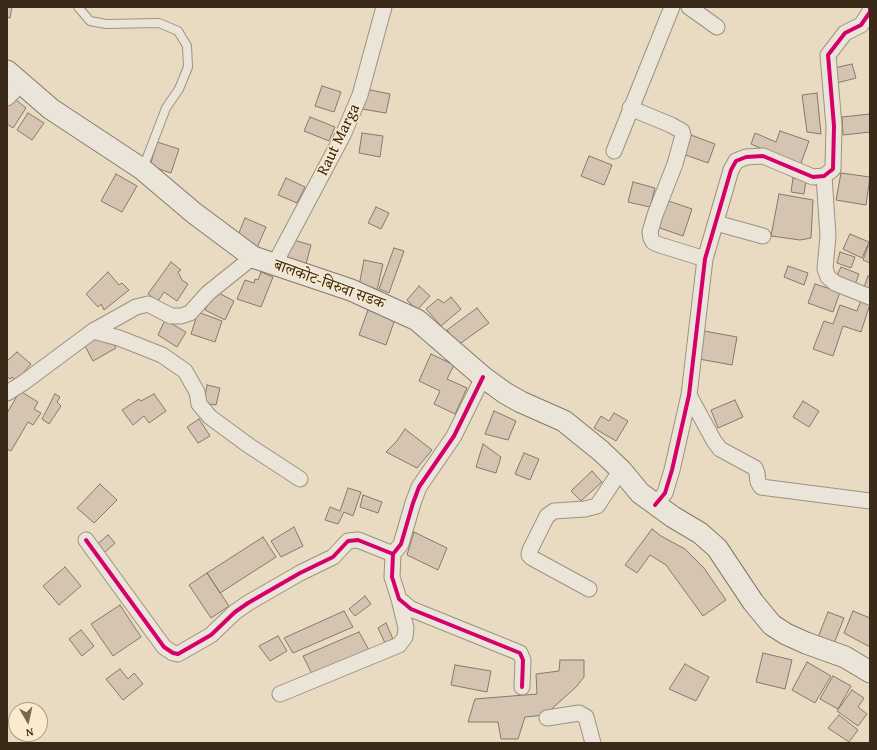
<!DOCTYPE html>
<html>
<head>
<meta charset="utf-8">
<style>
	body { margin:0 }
	#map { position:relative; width:877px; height:750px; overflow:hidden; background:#e8dbc2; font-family:"Gentium Book Plus",serif }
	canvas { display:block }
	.frame { position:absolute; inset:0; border:8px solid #3a2a19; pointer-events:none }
	.north { position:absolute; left:8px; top:702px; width:40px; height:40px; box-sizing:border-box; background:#faebcd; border:1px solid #ad9e85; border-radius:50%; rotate:171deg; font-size:11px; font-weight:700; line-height:16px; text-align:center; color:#3a2a19 }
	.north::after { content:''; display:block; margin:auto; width:14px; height:18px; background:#776854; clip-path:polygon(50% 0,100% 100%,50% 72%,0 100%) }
</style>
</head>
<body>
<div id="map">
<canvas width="877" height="750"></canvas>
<div class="frame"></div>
<div class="north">N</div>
</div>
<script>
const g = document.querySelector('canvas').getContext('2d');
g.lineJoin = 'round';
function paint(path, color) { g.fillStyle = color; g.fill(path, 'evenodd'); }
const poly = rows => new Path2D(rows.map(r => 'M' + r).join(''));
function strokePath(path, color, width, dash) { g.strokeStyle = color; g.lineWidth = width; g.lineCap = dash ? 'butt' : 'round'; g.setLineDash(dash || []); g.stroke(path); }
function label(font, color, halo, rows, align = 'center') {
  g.font = font + ' "Gentium Book Plus","Noto Serif Devanagari",serif'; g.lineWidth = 3; g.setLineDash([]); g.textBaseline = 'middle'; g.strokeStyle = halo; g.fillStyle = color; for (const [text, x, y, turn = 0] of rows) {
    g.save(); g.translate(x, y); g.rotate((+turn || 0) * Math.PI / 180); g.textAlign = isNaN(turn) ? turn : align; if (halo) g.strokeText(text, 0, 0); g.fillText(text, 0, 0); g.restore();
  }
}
const building = poly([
	[7,7,12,7,10,18,7,17,7,7],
	[852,64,856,78,833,84,830,69,852,64],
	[322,86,341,92,334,112,315,106,322,86],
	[366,89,390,94,386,113,362,109,366,89],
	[817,93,821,134,807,132,802,95,817,93],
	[10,95,26,108,13,128,7,124,7,99,10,95],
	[28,113,44,123,32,140,17,130,28,113],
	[870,114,870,132,843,135,842,117,870,114],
	[310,117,335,127,329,141,304,131,310,117],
	[780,131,809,141,800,166,751,144,755,133,776,142,780,131],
	[362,133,383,136,380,157,359,153,362,133],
	[691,135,715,144,708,163,683,154,691,135],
	[157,142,179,149,171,173,150,166,157,142],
	[589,156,612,165,604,185,581,176,589,156],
	[841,173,870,177,866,205,836,200,841,173],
	[116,174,137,186,122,212,101,201,116,174],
	[286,178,305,187,297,203,278,195,286,178],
	[793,178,806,180,804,194,791,192,793,178],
	[633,182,655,188,650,207,628,202,633,182],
	[779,194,813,200,811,238,800,240,771,236,779,194],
	[663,199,692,209,683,236,654,226,663,199],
	[376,207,389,213,381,229,368,223,376,207],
	[245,218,266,227,257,248,236,240,245,218],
	[850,234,869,242,862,258,843,249,850,234],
	[290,239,311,245,306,264,284,258,290,239],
	[868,246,870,247,870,263,863,260,868,246],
	[394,248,404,251,389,293,379,289,394,248],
	[840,252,855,257,851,268,837,263,840,252],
	[364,260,383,264,377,290,359,286,364,260],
	[171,262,181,270,178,272,182,280,188,284,177,301,164,292,158,301,148,294,171,262],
	[788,266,808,273,804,285,784,277,788,266],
	[841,267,859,274,854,287,835,280,841,267],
	[108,272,119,285,122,283,129,290,104,310,101,304,98,307,86,294,108,272],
	[261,272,273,277,261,307,237,299,245,280,254,283,255,279,258,280,261,272],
	[868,276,870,276,870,292,863,290,868,276],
	[815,284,840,292,833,312,808,303,815,284],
	[419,286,430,296,417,310,407,300,419,286],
	[215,291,234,301,225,320,205,310,215,291],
	[451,297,461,309,441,326,426,309,438,299,444,303,451,297],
	[861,300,870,304,861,332,843,326,833,356,813,349,824,321,833,324,840,305,857,311,861,300],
	[477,308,489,323,458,345,447,330,477,308],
	[368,310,395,319,386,345,359,335,368,310],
	[198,312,222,321,215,342,191,334,198,312],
	[165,320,186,332,177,347,158,335,165,320],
	[704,331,737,337,732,365,699,359,704,331],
	[99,336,110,340,116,348,93,361,84,344,99,336],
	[17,352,31,364,16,381,12,377,10,379,7,377,7,361,17,352],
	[431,354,454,365,447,379,467,388,455,414,434,404,440,391,419,381,431,354],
	[207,385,220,388,216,405,204,403,207,385],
	[20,391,38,402,34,409,41,413,33,425,28,422,11,451,7,449,7,413,20,391],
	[55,394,60,397,57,402,61,406,49,424,42,419,55,394],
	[154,394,166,411,149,423,144,416,133,425,122,410,139,399,141,401,154,394],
	[735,400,743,417,718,428,711,410,735,400],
	[803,401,819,411,809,427,793,417,803,401],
	[494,411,516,421,508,440,485,434,494,411],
	[614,413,628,421,616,441,594,428,601,416,609,421,614,413],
	[199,419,210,436,198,443,187,427,199,419],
	[405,429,432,450,417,468,386,452,396,442,405,429],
	[483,444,501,457,496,473,476,467,483,444],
	[524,453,539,459,530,480,515,474,524,453],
	[592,471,602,482,581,501,571,491,592,471],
	[100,484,117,500,94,523,77,508,100,484],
	[348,488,361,492,353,516,344,512,338,524,325,520,330,507,340,511,348,488],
	[363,495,382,502,378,513,360,507,363,495],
	[294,527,303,546,281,557,271,541,294,527],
	[652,529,661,536,685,549,704,568,726,600,703,616,666,565,650,555,637,573,625,565,652,529],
	[414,532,447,548,438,570,407,555,414,532],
	[108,535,115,543,102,555,94,547,108,535],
	[263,537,276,557,220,593,207,573,263,537],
	[65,567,81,586,59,605,43,586,65,567],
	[207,573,229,606,211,618,189,585,207,573],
	[365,596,371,604,355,616,349,609,365,596],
	[120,605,141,637,113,656,91,624,120,605],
	[344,611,353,627,293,653,284,638,344,611],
	[853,611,870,618,870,647,844,633,853,611],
	[828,612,844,618,833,646,817,640,828,612],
	[386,623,393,639,385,643,378,628,386,623],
	[81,630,94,646,82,656,69,639,81,630],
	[359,632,369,650,312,674,303,656,359,632],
	[278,636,287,651,270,661,259,646,278,636],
	[763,653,792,660,785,689,756,682,763,653],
	[560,660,584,660,584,677,576,687,545,715,525,717,518,739,501,739,498,722,468,722,475,699,537,694,536,674,559,671,560,660],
	[807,662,831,676,815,703,792,690,807,662],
	[685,664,709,677,696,701,669,689,685,664],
	[455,665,491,671,487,692,451,685,455,665],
	[120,669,128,679,134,673,143,684,123,700,106,679,120,669],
	[833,676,851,686,838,709,820,699,833,676],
	[852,690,864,698,858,707,867,714,858,726,837,711,852,690],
	[839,715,858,730,849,742,828,728,839,715]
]);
paint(building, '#d6c4b2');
strokePath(building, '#827a6b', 1);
const lane = poly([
	[78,7,90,21,106,24,159,23,178,31,187,46,188,67,179,89,166,108,143,168]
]);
const street = poly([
	[689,7,717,27],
	[7,98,21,84],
	[630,108,671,125,682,131,683,135,675,164,655,215,650,232,651,238,653,242,660,245,705,259],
	[614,151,672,7],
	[824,176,828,236,825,269,828,277,835,283,870,297],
	[716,223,763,236],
	[274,265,343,135,360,95,384,7],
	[93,331,119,338,162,355,185,371,197,392,199,404,210,417,248,445,300,479],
	[483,377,454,436,419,487,413,503,401,544,393,554,392,577,399,599,411,609,520,653,523,660,522,687],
	[7,393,23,383,93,331,136,307,148,304,171,316,181,316,190,313,208,293,253,257],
	[689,395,714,441,720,449,755,468,757,473,758,482,761,487,870,501],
	[655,505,665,493,672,470,689,395,705,259,731,170,736,161,746,157,763,156,813,177,824,176,833,169,834,126,828,55,845,33,861,25,870,12,870,7],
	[86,540,164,647,173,653,178,654,211,635,235,612,248,603,300,573,333,557,348,541,358,540,393,554],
	[589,589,532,558,529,555,530,550,547,516,554,511,585,509,597,506,621,470],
	[280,694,399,645,405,637,406,628,399,599],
	[547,718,579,713,586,717,593,743]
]);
const secondary = poly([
	[7,71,51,109,142,169,194,213,253,257,351,290,417,320,483,377,505,393,521,402,564,421,601,451,621,470,640,493,673,517,700,533,717,548,753,602,772,625,786,634,806,643,845,657,870,672]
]);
strokePath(lane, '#9b9282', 10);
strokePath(street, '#9b9282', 17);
strokePath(secondary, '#827a6b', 23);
strokePath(lane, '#ebe4d8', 8);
strokePath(street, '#ebe4d8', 15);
strokePath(secondary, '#ebe4d8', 21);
strokePath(poly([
	[483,377,454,436,419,487,413,503,401,544,393,554,392,577,399,599,411,609,520,653,523,660,522,687],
	[655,505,665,493,672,470,689,395,705,259,731,170,736,161,746,157,763,156,813,177,824,176,833,169,834,126,828,55,845,33,861,25,870,12,870,7],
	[86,540,164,647,173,653,178,654,211,635,235,612,248,603,300,573,333,557,348,541,358,540,393,554]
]), '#d6006c', 4);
label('16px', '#3a2a19', '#faebcd', [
	["Raut Marga",339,140,-64],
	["बालकोट-बिरुवा सडक",329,285,20]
]);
</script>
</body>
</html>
